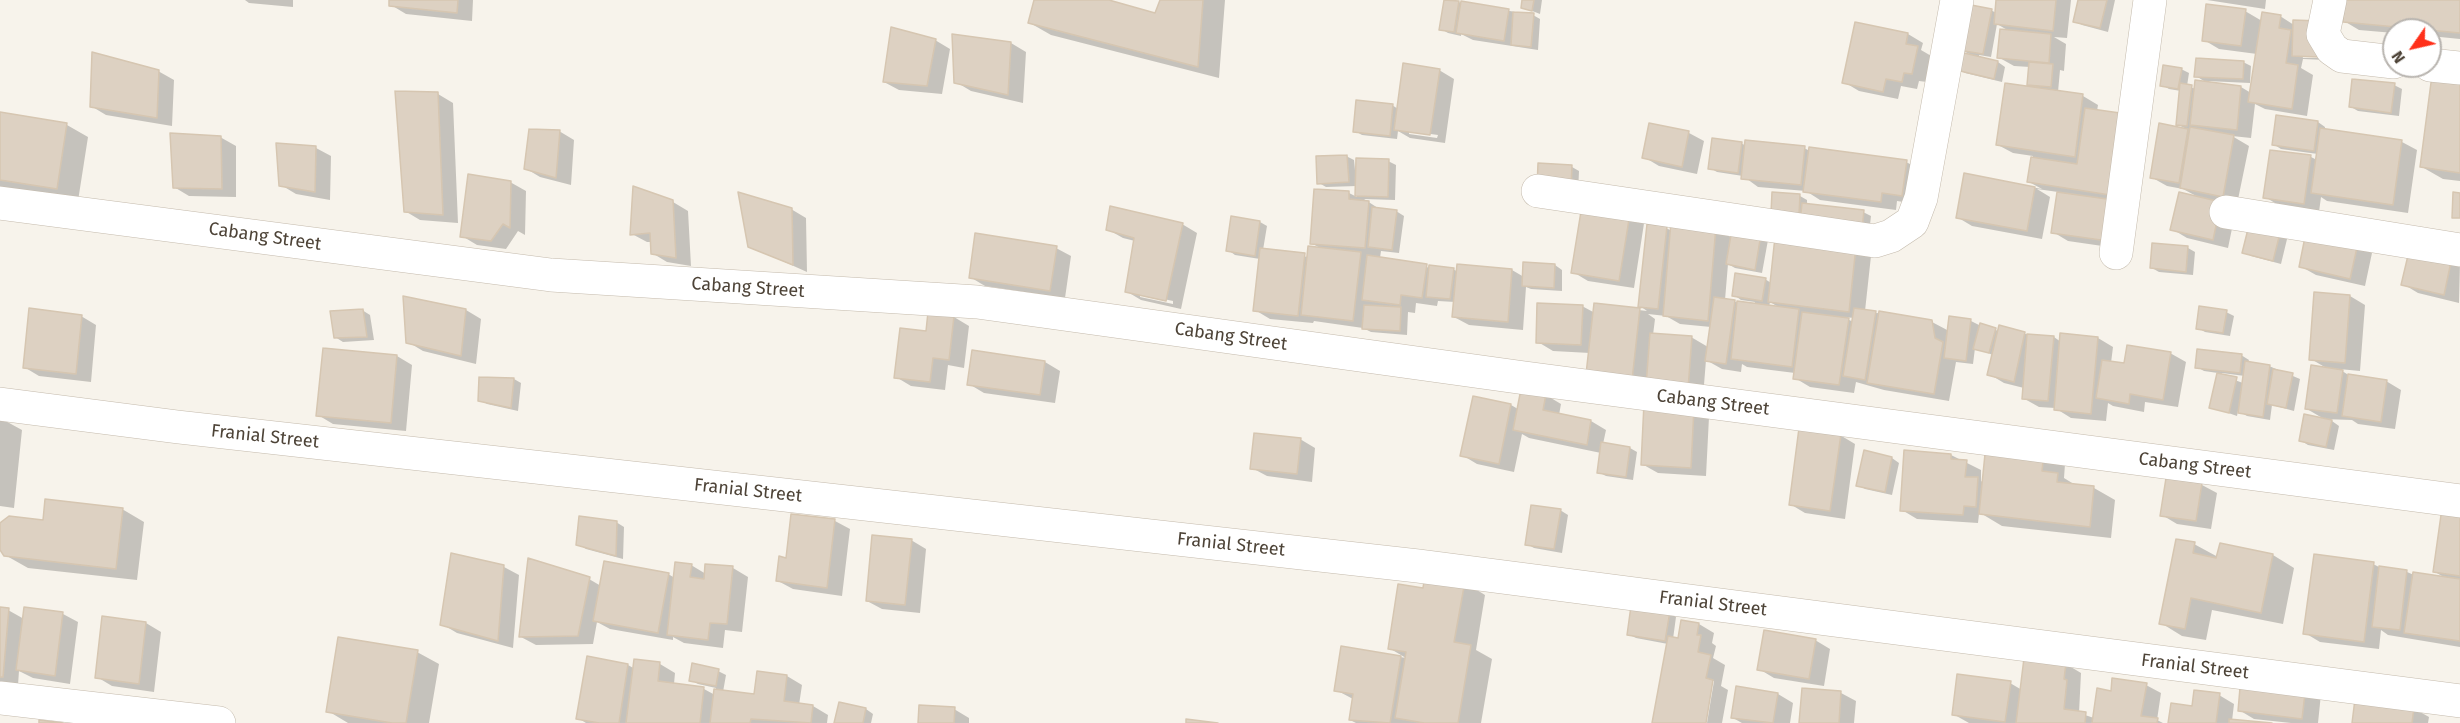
<!DOCTYPE html>
<html>
<head>
<meta charset="utf-8">
<style>
	body { margin:0 }
	#map { position:relative; width:2460px; height:723px; overflow:hidden; background:#f7f3eb; font-family:"Fira Sans",sans-serif }
	canvas { display:block }
	.north { position:absolute; left:2382px; top:18px; width:60px; height:60px; box-sizing:border-box; background:#fff; border:2px solid #b8b4af; border-radius:50%; rotate:236deg; font-size:16px; font-weight:700; line-height:24px; text-align:center; color:#4d4337 }
	.north::after { content:''; display:block; margin:auto; width:21px; height:27px; background:#ff301a; clip-path:polygon(50% 0,100% 100%,50% 72%,0 100%) }
</style>
</head>
<body>
<div id="map">
<canvas width="2460" height="723"></canvas>
<div class="north">N</div>
</div>
<script>
const g = document.querySelector('canvas').getContext('2d');
g.lineJoin = 'round';
function paint(path, color) { g.fillStyle = color; g.fill(path, 'evenodd'); }
const poly = rows => new Path2D(rows.map(r => 'M' + r).join(''));
function strokePath(path, color, width, dash) { g.strokeStyle = color; g.lineWidth = width; g.lineCap = dash ? 'butt' : 'round'; g.setLineDash(dash || []); g.stroke(path); }
function label(font, color, halo, rows, align = 'center') {
  g.font = font + ' "Fira Sans",sans-serif'; g.lineWidth = 5; g.setLineDash([]); g.textBaseline = 'middle'; g.strokeStyle = halo; g.fillStyle = color; for (const [text, x, y, turn = 0] of rows) {
    g.save(); g.translate(x, y); g.rotate((+turn || 0) * Math.PI / 180); g.textAlign = isNaN(turn) ? turn : align; if (halo) g.strokeText(text, 0, 0); g.fillText(text, 0, 0); g.restore();
  }
}
paint(poly([
	[245,0,293,0,293,7,249,3],
	[390,0,473,0,472,21,406,14,391,5],
	[1036,0,1103,0,1156,15,1161,0,1225,0,1219,78,1051,35,1030,23],
	[1446,0,1533,15,1540,19,1538,50,1473,40,1461,34,1461,36,1448,33,1441,29],
	[1524,0,1542,0,1540,14,1522,7],
	[1998,0,2071,0,2067,38,2054,37,2066,44,2064,71,2060,70,2058,92,2083,96,2098,105,2097,111,2123,249,2068,241,2053,232,2058,192,2037,189,2050,197,2042,239,1972,226,1957,217,1965,175,2042,189,2029,182,2033,156,2013,153,1998,145,2037,89,2029,84,2030,67,2014,66,1998,57,2009,31,1997,24,1991,57,1979,55,1979,58,1998,62,2005,67,2002,82,1965,73,1958,69,1971,55,1960,49,1991,10,1996,13],
	[2080,0,2115,0,2108,32,2082,25,2075,21],
	[2207,0,2266,0,2265,9],
	[2346,0,2460,0,2460,39,2430,36,2430,30,2394,30,2394,33,2359,30,2344,21],
	[2245,11,2262,21,2280,16,2294,25,2303,58,2326,58,2326,60,2303,59,2301,68,2313,75,2307,116,2265,109,2255,104,2251,138,2232,136,2249,146,2228,248,2187,238,2172,229,2198,197,2183,189,2167,186,2151,177,2186,129,2177,124,2181,91,2169,89,2162,85,2181,69,2189,73,2187,86,2196,89,2196,82,2241,87,2251,93,2257,54,2219,49,2204,40],
	[1908,34,1923,43,1921,50,1933,57,1927,82,1919,81,1917,89,1901,86,1898,99,1859,91,1844,82],
	[935,40,950,49,942,94,899,90,884,82],
	[1011,43,1026,52,1023,103,971,91,956,82],
	[2243,62,2251,66,2250,83,2207,81,2207,83,2196,76],
	[1439,70,1454,79,1445,143,1410,138,1398,131,1397,139,1362,135,1355,131,1392,105,1398,109],
	[1409,131,1438,135,1437,138,1409,134],
	[158,71,174,80,172,126,106,115,91,106],
	[2460,80,2460,181,2443,179,2422,167],
	[2394,85,2402,89,2399,116,2358,111,2351,107],
	[397,93,438,94,453,103,458,223,420,220,405,211],
	[0,114,67,125,88,137,78,201,0,188],
	[2318,122,2325,127,2325,130,2402,142,2417,150,2408,213,2327,201,2321,197,2319,212,2280,206,2265,197,2272,151,2311,157,2317,160,2318,154,2281,149,2273,144],
	[559,131,574,140,571,185,540,177,525,168],
	[1689,133,1704,141,1697,174,1659,166,1644,157],
	[220,137,236,146,236,197,189,196,174,187],
	[1741,143,1746,146,1804,148,1810,151,1906,162,1922,170,1917,204,1897,201,1896,210,1820,200,1806,191,1758,187,1743,176,1717,172,1710,168],
	[316,148,331,156,330,200,296,194,281,185],
	[1346,156,1354,160,1355,170,1388,161,1396,165,1395,200,1364,199,1381,210,1396,211,1404,216,1399,253,1381,251,1380,258,1431,268,1453,269,1458,272,1512,270,1524,277,1555,265,1562,270,1562,291,1531,289,1526,287,1523,330,1469,325,1454,317,1455,302,1438,301,1437,306,1416,303,1415,313,1408,312,1407,335,1371,332,1363,328,1314,321,1313,323,1270,319,1255,310,1260,259,1235,255,1228,250,1260,222,1267,226,1263,250,1308,257,1322,249,1311,243,1349,193,1357,197,1357,186,1326,187,1319,183],
	[1540,165,1572,167,1579,171,1578,193],
	[510,182,526,191,525,235,518,231,506,249,477,245,462,236],
	[1800,196,1807,200,1807,205,1863,212,1871,216,1869,234,1780,216],
	[1584,201,1645,217,1634,288,1588,281,1573,272],
	[673,202,688,211,691,266,667,262,652,253,652,242,647,242,632,234],
	[791,209,806,218,807,272,749,246],
	[2251,223,2288,235,2281,264,2251,256,2244,252],
	[1182,224,1197,233,1181,309,1141,300,1126,291,1135,241,1123,238,1107,229],
	[1140,294,1173,301,1173,304,1140,297],
	[1666,228,1672,231,1715,228,1732,238,1768,240,1762,273,1735,268,1728,264,1725,300,1754,305,1755,302,1741,300,1734,295,1765,279,1771,283,1776,238,1871,256,1865,311,1932,322,1949,331,1951,318,1971,321,1981,326,1999,331,2054,337,2061,342,2098,338,2113,347,2111,363,2125,365,2170,353,2186,362,2178,407,2145,402,2144,412,2113,406,2108,403,2106,421,2071,418,2055,408,2039,407,2023,398,2024,388,2004,383,1989,374,1993,355,1975,348,1973,364,1956,362,1949,401,1884,390,1856,382,1854,393,1810,387,1795,378,1795,373,1747,367,1742,364,1741,372,1722,369,1706,360,1703,397,1663,394,1590,353,1553,351,1538,342,1582,306,1595,313,1596,305,1647,311,1640,306],
	[1770,302,1780,308,1769,307],
	[1648,314,1666,316,1680,324,1711,327,1708,347,1691,337,1653,335,1655,319],
	[1844,317,1854,318,1853,322],
	[2357,244,2372,253,2365,286,2316,275,2300,266],
	[1056,248,1071,256,1065,298,985,286,970,277],
	[2188,248,2195,252,2193,275,2159,272,2152,268],
	[2411,249,2460,263,2459,303,2418,293,2403,284],
	[2350,296,2365,305,2360,371,2339,369,2350,376,2386,381,2401,390,2395,429,2358,424,2352,420,2324,419,2307,409,2328,369,2311,359],
	[405,298,466,310,481,319,476,364,423,351,408,342],
	[362,310,370,315,374,340,343,342,335,337],
	[2226,312,2234,316,2230,336,2205,332,2198,328],
	[81,316,96,325,91,382,39,376,24,367],
	[954,317,969,326,964,368,948,365,945,390,911,386,896,377,927,333],
	[973,352,1045,362,1060,371,1055,403,984,393,969,384],
	[2241,355,2249,360,2248,363,2269,366,2300,379,2294,411,2272,405,2270,420,2247,416,2238,411,2237,416,2211,407,2218,373,2204,371,2197,367],
	[2222,373,2245,376,2243,383,2221,375],
	[397,356,412,365,406,431,333,424,318,415],
	[480,379,514,379,521,383,518,411,487,404,480,400],
	[1546,395,1561,404,1559,415,1591,421,1606,430,1603,444,1630,448,1637,452,1633,480,1606,476,1598,472,1601,453,1529,438,1522,434,1514,472,1477,464,1462,455,1474,398,1511,405,1518,409],
	[1646,405,1709,417,1706,476,1658,473,1642,464],
	[0,418,22,430,14,508,0,506],
	[2332,421,2339,426,2334,450,2308,445,2300,440],
	[1840,435,1855,444,1845,519,1805,513,1790,504],
	[1300,439,1315,448,1312,482,1267,476,1252,468],
	[1988,445,2065,464,2064,478,2077,486,2094,488,2115,500,2111,538,2002,526,1982,514,1979,514,1978,523,1917,519,1902,510,1951,455,1981,470,1981,481,1984,483],
	[1892,458,1899,463,1892,495,1865,489,1858,485],
	[2202,485,2217,493,2211,529,2177,524,2162,515],
	[122,509,144,522,137,580,28,568,5,555,0,548,0,524,44,521],
	[1560,510,1568,515,1562,553,1534,548,1527,544],
	[2460,512,2460,647,2388,635,2381,630,2379,649,2320,642,2305,633,2373,564,2381,568,2407,572,2414,575,2447,579,2435,572],
	[793,516,835,521,850,529,842,596,793,589,778,581,787,559],
	[616,522,624,527,623,559,586,549,578,544],
	[911,540,926,549,920,613,882,609,867,601],
	[2194,544,2218,557,2273,555,2294,568,2283,624,2212,610,2206,640,2182,636,2161,623],
	[691,565,706,574,733,568,748,577,742,632,725,630,723,648,684,643,673,637,673,640,610,629,597,622,593,644,536,645,521,637,589,579,601,586,668,574,675,578],
	[504,567,519,575,513,648,457,633,442,624],
	[1464,582,1485,595,1476,650,1492,659,1481,723,1356,723,1350,720,1353,699,1336,690,1343,647,1406,658,1389,648,1424,590],
	[0,609,8,610,24,619,63,614,78,622,70,684,33,678,19,671,18,685,0,683],
	[1669,613,1676,617,1673,639,1679,640,1683,621,1699,624,1714,633,1712,643,1716,646,1713,658,1725,665,1721,686,1728,690,1722,723,1707,723,1714,681,1712,681,1704,723,1654,723,1668,644,1636,638,1628,634],
	[103,618,146,623,161,632,154,692,112,686,97,677],
	[1815,640,1830,649,1824,686,1774,678,1759,669],
	[417,652,439,664,429,723,348,723,328,711],
	[589,658,628,665,635,669,636,661,660,664,675,673,674,684,704,689,715,695,716,688,698,684,691,680,718,671,726,675,723,692,756,696,787,676,802,685,799,705,813,706,828,715,827,723,586,723,578,718],
	[2066,664,2081,673,2079,713,2094,718,2112,693,2146,685,2161,693,2157,720,2163,723,1969,723,1953,714,2010,683,2022,690],
	[1738,687,1778,694,1793,703,1790,723,1742,723,1733,718],
	[1841,693,1856,701,1854,723,1801,723],
	[2321,694,2318,723,2291,723,2254,719,2239,710],
	[2219,695,2234,704,2232,721,2255,723,2170,723,2193,708],
	[2413,708,2429,717,2428,723,2353,723],
	[866,709,873,714,871,723,835,723],
	[954,709,969,718,969,723,919,723]
]), '#0003');
const building = poly([
	[389,0,458,0,457,13,389,6,389,0],
	[1034,0,1109,0,1155,13,1160,0,1203,0,1198,67,1028,23,1034,0],
	[1444,0,1459,1,1454,32,1439,30,1444,0],
	[1522,0,1534,0,1532,11,1521,8,1522,0],
	[1996,0,2056,0,2053,31,1994,24,1996,0],
	[2078,0,2107,0,2100,28,2073,22,2078,0],
	[2344,0,2460,0,2460,33,2343,22,2344,0],
	[1461,1,1509,9,1504,41,1456,33,1461,1],
	[1966,4,1992,9,1983,54,1958,50,1966,4],
	[2206,4,2246,9,2241,46,2202,41,2206,4],
	[1513,12,1534,13,1531,47,1511,45,1513,12],
	[2262,12,2281,15,2279,28,2291,30,2286,63,2298,65,2292,109,2248,102,2262,12],
	[2293,20,2320,21,2319,57,2292,56,2293,20],
	[1855,22,1908,33,1906,44,1918,46,1912,74,1904,73,1902,82,1886,79,1883,92,1842,83,1855,22],
	[891,27,936,39,927,86,883,82,891,27],
	[2000,29,2051,34,2049,63,1997,58,2000,29],
	[952,34,1011,42,1008,95,954,83,952,34],
	[92,52,159,70,157,118,90,107,92,52],
	[1960,52,1998,61,1994,79,1956,70,1960,52],
	[2196,58,2244,61,2243,79,2194,77,2196,58],
	[2029,62,2053,64,2051,87,2027,85,2029,62],
	[1403,63,1440,69,1430,135,1394,130,1403,63],
	[2163,65,2182,68,2178,89,2160,86,2163,65],
	[2432,75,2460,79,2460,173,2420,167,2432,75],
	[2352,79,2395,83,2391,113,2349,107,2352,79],
	[2195,80,2241,86,2237,130,2190,125,2195,80],
	[2005,83,2083,94,2075,157,1996,145,2005,83],
	[2180,83,2192,85,2187,126,2176,125,2180,83],
	[395,91,438,92,443,215,404,212,395,91],
	[1356,100,1393,104,1390,136,1353,132,1356,100],
	[2085,108,2127,114,2110,195,2027,182,2031,157,2077,164,2085,108],
	[0,112,67,123,57,189,0,180,0,112],
	[2276,115,2318,121,2314,151,2272,145,2276,115],
	[1649,123,1689,131,1682,167,1642,158,1649,123],
	[2159,123,2188,129,2179,183,2150,178,2159,123],
	[2190,127,2234,135,2223,197,2180,188,2190,127],
	[2320,128,2402,140,2393,205,2311,193,2320,128],
	[529,129,560,130,556,178,524,169,529,129],
	[170,133,221,136,222,189,173,188,170,133],
	[1712,138,1742,142,1738,173,1708,169,1712,138],
	[1745,140,1805,146,1801,185,1741,179,1745,140],
	[276,143,316,146,315,192,279,186,276,143],
	[1809,147,1907,160,1902,196,1882,193,1881,202,1803,192,1809,147],
	[2270,150,2311,155,2304,204,2263,198,2270,150],
	[1347,155,1349,182,1317,184,1316,156,1347,155],
	[1356,158,1389,159,1388,197,1355,196,1356,158],
	[1538,163,1572,165,1571,189,1537,188,1538,163],
	[1964,173,2035,187,2027,231,1956,218,1964,173],
	[468,174,511,181,510,228,503,224,491,241,460,237,468,174],
	[633,186,673,200,676,258,651,254,650,233,630,235,633,186],
	[1314,189,1349,191,1349,199,1369,201,1365,248,1310,244,1314,189],
	[738,192,792,208,793,265,748,247,738,192],
	[1772,192,1800,194,1799,215,1771,213,1772,192],
	[2057,192,2114,200,2108,241,2051,233,2057,192],
	[2179,192,2221,202,2213,240,2170,230,2179,192],
	[2453,192,2460,193,2460,218,2452,218,2453,192],
	[1583,199,1631,207,1619,281,1571,273,1583,199],
	[1802,203,1864,210,1862,230,1800,223,1802,203],
	[1110,206,1183,223,1166,301,1125,292,1134,238,1106,230,1110,206],
	[1372,207,1397,210,1392,250,1368,247,1372,207],
	[1231,216,1260,221,1255,256,1226,251,1231,216],
	[2250,221,2281,229,2273,261,2242,253,2250,221],
	[1671,222,1716,226,1708,321,1663,316,1671,222],
	[1647,224,1667,226,1658,309,1638,307,1647,224],
	[1732,229,1761,234,1755,270,1726,264,1732,229],
	[2306,232,2358,243,2350,279,2299,267,2306,232],
	[975,233,1057,246,1050,291,969,278,975,233],
	[1775,237,1856,246,1849,312,1768,302,1775,237],
	[2152,243,2188,246,2186,272,2150,268,2152,243],
	[1308,246,1361,252,1353,321,1301,315,1308,246],
	[2410,247,2452,257,2444,295,2401,285,2410,247],
	[1260,248,1305,253,1298,316,1253,311,1260,248],
	[1367,255,1427,264,1422,298,1401,295,1400,305,1362,300,1367,255],
	[1523,262,1555,264,1554,288,1522,286,1523,262],
	[1457,264,1512,269,1508,322,1452,317,1457,264],
	[1429,265,1454,268,1450,299,1426,297,1429,265],
	[1735,273,1766,278,1762,301,1732,296,1735,273],
	[2314,292,2350,295,2345,363,2309,360,2314,292],
	[403,296,466,309,461,356,406,343,403,296],
	[1714,297,1735,300,1726,364,1705,361,1714,297],
	[1737,301,1799,309,1792,367,1731,359,1737,301],
	[1537,303,1583,305,1581,345,1536,343,1537,303],
	[1594,303,1640,308,1632,380,1586,374,1594,303],
	[1364,305,1401,307,1400,331,1362,329,1364,305],
	[2199,306,2227,310,2223,333,2196,329,2199,306],
	[29,308,82,315,76,374,23,368,29,308],
	[1854,308,1876,311,1865,380,1843,376,1854,308],
	[363,309,367,337,334,338,330,311,363,309],
	[1879,311,1932,320,1935,338,1943,342,1934,394,1867,383,1879,311],
	[928,312,954,316,949,360,933,358,930,382,894,378,900,328,926,331,928,312],
	[1802,312,1849,318,1839,385,1793,379,1802,312],
	[1949,316,1971,319,1966,361,1944,358,1949,316],
	[1980,323,1996,328,1989,353,1973,349,1980,323],
	[1999,325,2025,332,2014,382,1987,375,1999,325],
	[1650,333,1692,336,1688,389,1646,386,1650,333],
	[2060,333,2098,337,2091,414,2054,410,2060,333],
	[2027,334,2054,336,2048,401,2022,399,2027,334],
	[2127,345,2171,352,2163,400,2130,394,2129,404,2096,398,2102,360,2124,363,2127,345],
	[323,348,397,355,391,423,316,416,323,348],
	[2197,349,2242,354,2240,373,2195,368,2197,349],
	[972,350,1045,361,1040,395,967,385,972,350],
	[2245,361,2270,365,2263,417,2238,413,2245,361],
	[2311,365,2343,370,2337,413,2305,409,2311,365],
	[2273,369,2293,373,2286,408,2267,404,2273,369],
	[2217,373,2237,377,2229,413,2209,408,2217,373],
	[2348,374,2387,380,2381,422,2342,416,2348,374],
	[479,377,514,378,511,408,478,401,479,377],
	[1521,389,1546,394,1543,410,1591,420,1587,445,1513,430,1521,389],
	[1473,396,1511,404,1499,464,1460,456,1473,396],
	[1644,403,1694,407,1691,468,1641,465,1644,403],
	[2304,414,2332,420,2326,447,2299,441,2304,414],
	[1799,428,1841,434,1830,511,1789,505,1799,428],
	[1254,433,1301,438,1297,474,1250,469,1254,433],
	[1601,442,1630,447,1626,477,1597,473,1601,442],
	[1986,444,2044,450,2042,471,2058,473,2057,482,2094,486,2090,527,1979,514,1986,444],
	[1864,450,1892,457,1885,492,1856,486,1864,450],
	[1904,450,1951,454,1951,459,1967,460,1965,477,1978,477,1976,507,1964,506,1963,515,1900,511,1904,450],
	[2166,478,2202,483,2196,521,2160,516,2166,478],
	[45,499,123,508,116,569,4,556,0,550,0,523,9,516,43,520,45,499],
	[1531,505,1561,509,1554,549,1525,545,1531,505],
	[2442,508,2460,511,2460,576,2433,572,2442,508],
	[791,514,835,519,827,588,776,581,779,556,786,558,791,514],
	[579,516,617,521,616,556,576,545,579,516],
	[872,535,912,539,905,605,866,601,872,535],
	[2176,539,2195,542,2193,553,2216,558,2220,543,2273,554,2261,613,2191,598,2185,629,2159,624,2176,539],
	[451,553,504,565,498,641,440,625,451,553],
	[2314,554,2374,562,2364,642,2303,634,2314,554],
	[528,558,590,577,578,636,519,637,528,558],
	[604,561,669,573,658,633,593,621,604,561],
	[675,562,692,564,690,577,704,579,705,564,733,566,727,624,710,623,708,640,667,635,675,562],
	[2379,566,2407,570,2400,630,2372,627,2379,566],
	[2413,572,2460,579,2460,641,2404,633,2413,572],
	[1425,574,1465,581,1454,642,1471,645,1458,723,1424,723,1395,718,1406,652,1388,649,1398,584,1423,588,1425,574],
	[1631,606,1670,611,1665,641,1627,635,1631,606],
	[0,607,9,608,3,677,0,677,0,607],
	[24,607,63,612,55,676,16,670,24,607],
	[102,616,146,622,139,684,95,678,102,616],
	[1681,620,1699,623,1697,635,1701,635,1698,652,1711,655,1706,678,1713,680,1706,723,1652,723,1668,636,1678,638,1681,620],
	[1764,630,1816,639,1809,679,1757,670,1764,630],
	[338,637,418,650,406,723,392,723,326,712,338,637],
	[1341,646,1401,656,1390,723,1349,720,1353,694,1334,691,1341,646],
	[587,656,628,664,619,723,599,723,576,719,587,656],
	[2024,658,2066,663,2064,679,2067,680,2064,709,2086,712,2085,723,2016,723,2024,658],
	[634,659,660,662,658,681,704,687,700,723,626,723,634,659],
	[692,663,719,669,716,686,689,681,692,663],
	[757,671,787,675,784,701,813,705,811,723,751,719,750,723,710,723,714,689,754,694,757,671],
	[1957,674,2011,681,2005,722,1952,715,1957,674],
	[2241,676,2306,684,2302,719,2238,711,2241,676],
	[2112,678,2147,683,2141,716,2158,718,2157,723,2092,723,2097,688,2111,691,2112,678],
	[1736,686,1778,693,1773,723,1731,718,1736,686],
	[1802,688,1841,691,1839,723,1799,723,1802,688],
	[2194,690,2220,693,2216,723,2168,723,2171,703,2192,706,2194,690],
	[2355,699,2414,707,2412,723,2352,723,2355,699],
	[839,702,866,708,863,723,834,723,839,702],
	[919,705,955,707,954,723,918,723,919,705],
	[1186,719,1218,723,1186,723,1186,719],
	[2229,719,2272,723,2229,723,2229,719],
	[39,720,63,723,39,723,39,720]
]);
paint(building, '#ddd1c2');
strokePath(building, '#d6c6b1', 1.5);
const minor = poly([
	[2330,0,2323,34,2332,49,2342,56,2394,62],
	[2430,65,2460,68],
	[1538,191,1875,241,1891,236,1912,222,1921,198,1957,0],
	[0,203,551,275,977,302,1525,378,2460,501],
	[2226,212,2460,250],
	[2116,253,2150,0],
	[0,404,178,427,1418,566,2460,701],
	[0,698,219,723]
]);
strokePath(minor, '#c4baac', 34);
strokePath(minor, '#fff', 33);
label('18px', '#4d4337', '#fff', [
	["Cabang Street",265,237,8],
	["Cabang Street",748,288,4],
	["Cabang Street",1231,337,8],
	["Cabang Street",1713,403,7],
	["Franial Street",265,437,6],
	["Cabang Street",2195,466,7],
	["Franial Street",748,491,6],
	["Franial Street",1231,545,6],
	["Franial Street",1713,604,7],
	["Franial Street",2195,667,7]
]);
</script>
</body>
</html>
